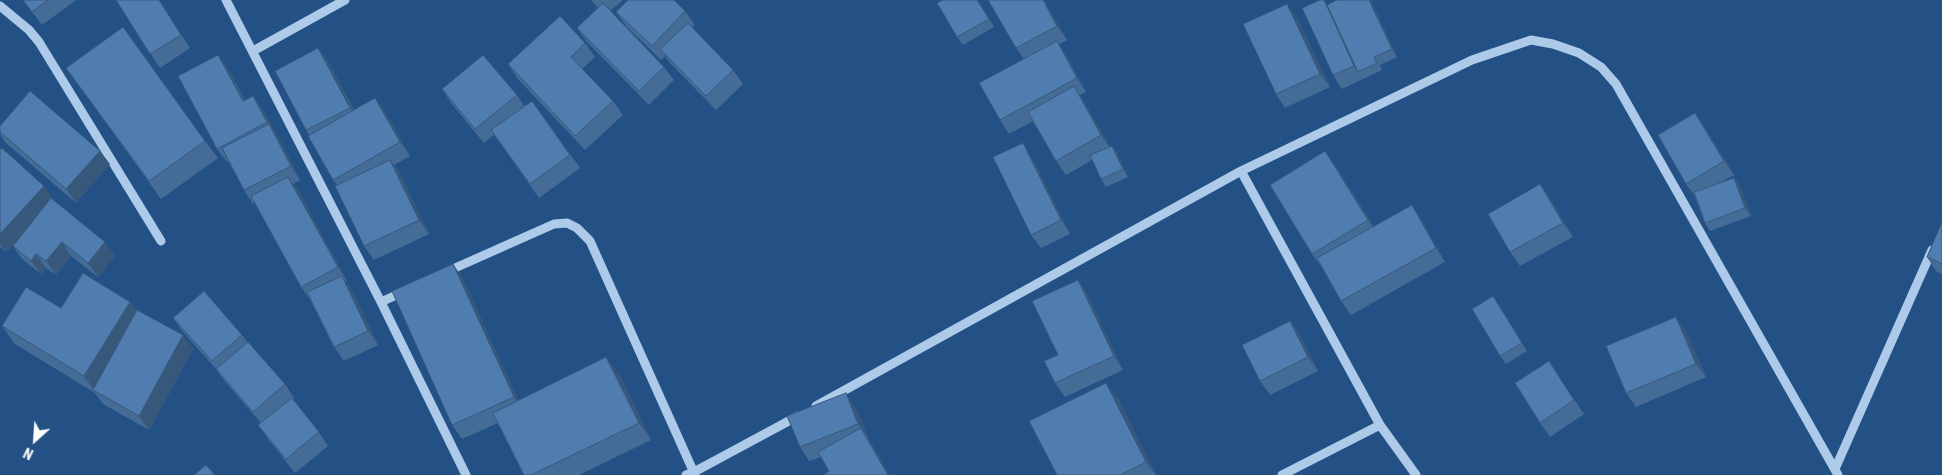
<!DOCTYPE html>
<html>
<head>
<meta charset="utf-8">
<style>
	body { margin:0 }
	#map { position:relative; width:1942px; height:475px; overflow:hidden; background:#235186; font-family:"Roboto Condensed",sans-serif }
	canvas { display:block }
	.north { position:absolute; left:10px; top:415px; width:50px; height:50px; -webkit-text-stroke:4px #235186; paint-order:stroke; rotate:206deg; font-size:14px; font-weight:700; line-height:20px; text-align:center; color:#fff }
	.north::after { content:''; display:block; margin:auto; width:18px; height:22px; background:#fff; clip-path:polygon(50% 0,100% 100%,50% 72%,0 100%) }
</style>
</head>
<body>
<div id="map">
<canvas width="1942" height="475"></canvas>
<div class="north">N</div>
</div>
<script>
const g = document.querySelector('canvas').getContext('2d');
g.lineJoin = 'round';
const poly = rows => new Path2D(rows.map(r => 'M' + r).join(''));
function strokePath(path, color, width, dash) { g.strokeStyle = color; g.lineWidth = width; g.lineCap = dash ? 'butt' : 'round'; g.setLineDash(dash || []); g.stroke(path); }
function paint(path, color) { g.fillStyle = color; g.fill(path, 'evenodd'); }
strokePath(poly([
	[226,0,381,302,466,475],
	[0,6,29,30,39,42,161,241],
	[253,51,345,0],
	[1241,171,1380,425,1416,475],
	[446,272,554,224,567,223,577,228,590,241,695,475],
	[381,302,405,291],
	[816,406,1241,171,1472,60,1531,40,1553,44,1579,53,1601,67,1616,84,1838,475],
	[1835,469,1932,250],
	[686,475,694,472,798,416],
	[1282,475,1380,425]
]), '#adcae9', 9);
paint(poly([
	[23,0,76,0,42,25],
	[116,0,159,0,190,48,160,68],
	[591,0,623,0,610,11,664,67,674,80,649,105,587,42,577,28,598,8],
	[943,0,978,0,994,27,963,45,957,37],
	[988,0,1044,0,1067,40,1059,44,1066,55,1086,92,1080,95,1110,147,1112,146,1117,153,1128,177,1106,187,1101,179,1092,160,1066,175,1056,161,1033,121,1009,134,1000,120,1024,59,1016,48],
	[1371,0,1397,57,1380,65,1382,70,1342,89,1333,75,1327,5],
	[685,11,695,25,692,28,733,70,743,84,716,110,670,63,665,56,661,60,626,26,616,12],
	[1297,18,1330,87,1285,108,1276,94],
	[585,43,595,57,582,69,613,101,623,115,585,150,517,78,508,64],
	[318,48,328,62,354,110,375,98,385,112,410,156,394,165,400,173,429,234,374,260,364,246,337,185,333,180,309,135,306,130],
	[218,55,228,69,245,100,263,110,278,137,300,180,293,184,298,190,347,281,346,282,352,290,378,345,344,361,334,347,311,301,301,287,255,203,253,204,244,190,229,161,227,162,217,149],
	[66,68,205,141,218,158,161,199],
	[442,89,517,95,524,106,532,101,580,168,539,198,494,135,484,143,451,103],
	[1695,113,1704,126,1734,175,1720,183,1734,178,1740,186,1751,216,1710,231,1705,223,1694,195,1686,184],
	[0,126,110,164,76,203,6,143,0,134],
	[0,150,44,186,53,200,115,256,98,277,71,256,56,275,46,268,41,274,22,259,13,246,20,236,6,252,0,247],
	[1032,157,1070,234,1041,248,1031,235],
	[1335,165,1374,227,1421,219,1445,262,1351,315,1341,301,1322,268,1312,254],
	[1540,184,1550,198,1573,237,1520,266,1510,252],
	[1942,222,1942,274,1936,271,1927,257],
	[462,277,518,400,619,374,651,440,579,475,524,475,498,423,462,439,452,425],
	[1078,280,1087,294,1123,370,1065,397,1055,383,1058,355],
	[130,302,136,311,193,349,149,430,103,404,95,393,15,344,2,326,61,308],
	[1498,304,1527,351,1506,364,1500,356],
	[173,318,242,335,247,342,285,384,294,398,293,400,319,432,328,446,295,473,268,439,258,425,261,423,226,383,216,369,183,332],
	[1290,321,1300,335,1318,371,1270,395,1260,381],
	[1686,331,1706,377,1636,407,1626,393],
	[1558,375,1584,414,1550,437,1540,423],
	[1119,400,1156,475,1057,475],
	[855,407,868,437,871,442,821,457,809,461,800,447]
]), '#456c97');
paint(poly([
	[977,0,978,0,994,27,989,19],
	[1043,0,1044,0,1067,40,1057,26],
	[1324,0,1333,12,1358,72,1354,66],
	[1369,0,1371,0,1397,57,1392,49],
	[1287,4,1297,18,1330,87,1320,74],
	[1057,41,1066,55,1086,92,1077,78],
	[318,48,328,62,359,121,350,108],
	[218,55,228,69,252,115,243,101],
	[1074,86,1083,100,1111,149,1101,135],
	[253,96,263,110,278,137,300,180,291,166],
	[375,98,385,112,410,156,400,142],
	[1695,113,1704,126,1734,175,1724,161],
	[1023,143,1032,157,1070,234,1061,220],
	[1112,146,1117,153,1128,177,1123,169],
	[100,151,110,164,76,203,66,189],
	[1325,151,1335,165,1378,234,1368,220],
	[390,160,400,173,429,234,419,220],
	[288,177,298,190,347,281,338,267],
	[1734,178,1740,186,1751,216,1745,208],
	[1540,184,1550,198,1573,237,1563,223],
	[44,186,54,200,6,252,0,244,0,234],
	[1412,205,1421,219,1445,262,1436,248],
	[62,242,71,256,56,275,46,261],
	[105,242,115,256,98,277,88,263],
	[36,254,46,268,41,274,31,261],
	[453,264,462,277,523,411,514,397],
	[342,276,352,290,378,345,368,331],
	[1078,280,1087,294,1123,370,1114,356],
	[130,302,142,319,94,390,84,376],
	[1676,317,1686,331,1706,377,1696,364],
	[1290,321,1300,335,1318,371,1308,357],
	[183,335,193,349,149,430,139,416],
	[606,357,619,374,651,440,639,423],
	[1549,361,1558,375,1584,414,1574,400],
	[1106,383,1119,400,1156,475,1146,462],
	[846,393,855,407,868,437,858,424],
	[861,428,871,442,890,475,888,475]
]), '#38587b');
const building = poly([
	[23,0,48,0,32,12,23,0],
	[116,0,159,0,181,35,150,54,116,0],
	[628,0,674,0,685,11,652,46,616,12,628,0],
	[943,0,977,0,989,19,957,37,937,3,943,0],
	[988,0,1043,0,1057,26,1016,48,988,0],
	[1320,0,1324,0,1354,66,1333,75,1302,8,1320,0],
	[1337,0,1369,0,1392,49,1374,57,1377,63,1358,72,1327,5,1337,0],
	[603,3,664,67,639,91,577,28,603,3],
	[1287,4,1320,74,1276,94,1243,24,1287,4],
	[560,16,585,43,571,57,613,101,575,136,508,64,560,16],
	[688,23,733,70,706,96,660,49,688,23],
	[123,27,205,141,149,181,66,68,123,27],
	[1057,41,1077,78,1000,120,979,83,1057,41],
	[318,48,350,108,306,130,275,71,318,48],
	[218,55,243,101,253,96,267,122,217,149,178,76,218,55],
	[483,55,517,95,475,129,442,89,483,55],
	[1074,86,1101,135,1056,161,1028,112,1074,86],
	[30,91,100,151,66,189,0,132,0,126,30,91],
	[375,98,400,142,333,180,308,136,375,98],
	[532,101,570,155,530,184,491,130,532,101],
	[1695,113,1724,161,1686,184,1658,135,1695,113],
	[269,124,291,166,244,190,222,148,269,124],
	[1023,143,1061,220,1031,235,993,157,1023,143],
	[1112,146,1123,169,1101,179,1090,155,1112,146],
	[2,148,44,186,0,234,0,150,2,148],
	[1325,151,1368,220,1312,254,1270,185,1325,151],
	[390,160,419,220,364,246,335,186,390,160],
	[288,177,338,267,301,287,251,196,288,177],
	[1734,178,1745,208,1705,223,1694,192,1734,178],
	[1540,184,1563,223,1510,252,1488,214,1540,184],
	[51,198,105,242,88,263,62,242,46,261,36,254,31,261,13,246,51,198],
	[1412,205,1436,248,1341,301,1317,258,1412,205],
	[1942,222,1942,264,1927,257,1942,222],
	[453,264,514,397,452,425,392,291,453,264],
	[83,273,130,302,84,376,2,326,26,287,61,308,83,273],
	[342,276,368,331,334,347,307,292,342,276],
	[1078,280,1114,356,1055,383,1044,361,1058,355,1032,301,1078,280],
	[204,291,242,335,212,361,173,318,204,291],
	[1493,296,1522,343,1500,356,1472,309,1493,296],
	[137,310,183,335,139,416,93,390,137,310],
	[1676,317,1696,364,1626,393,1606,346,1676,317],
	[1290,321,1308,357,1260,381,1242,345,1290,321],
	[248,342,285,384,253,412,216,369,248,342],
	[606,357,639,423,531,475,524,475,493,413,606,357],
	[1549,361,1574,400,1540,423,1515,383,1549,361],
	[1106,383,1146,462,1120,475,1057,475,1029,421,1106,383],
	[846,393,858,424,800,447,787,416,846,393],
	[292,398,319,432,286,459,258,425,292,398],
	[861,428,888,475,824,475,829,471,818,452,861,428],
	[206,465,215,475,194,475,206,465]
]);
paint(building, '#507db0');
strokePath(building, '#38587b', 1);
</script>
</body>
</html>
